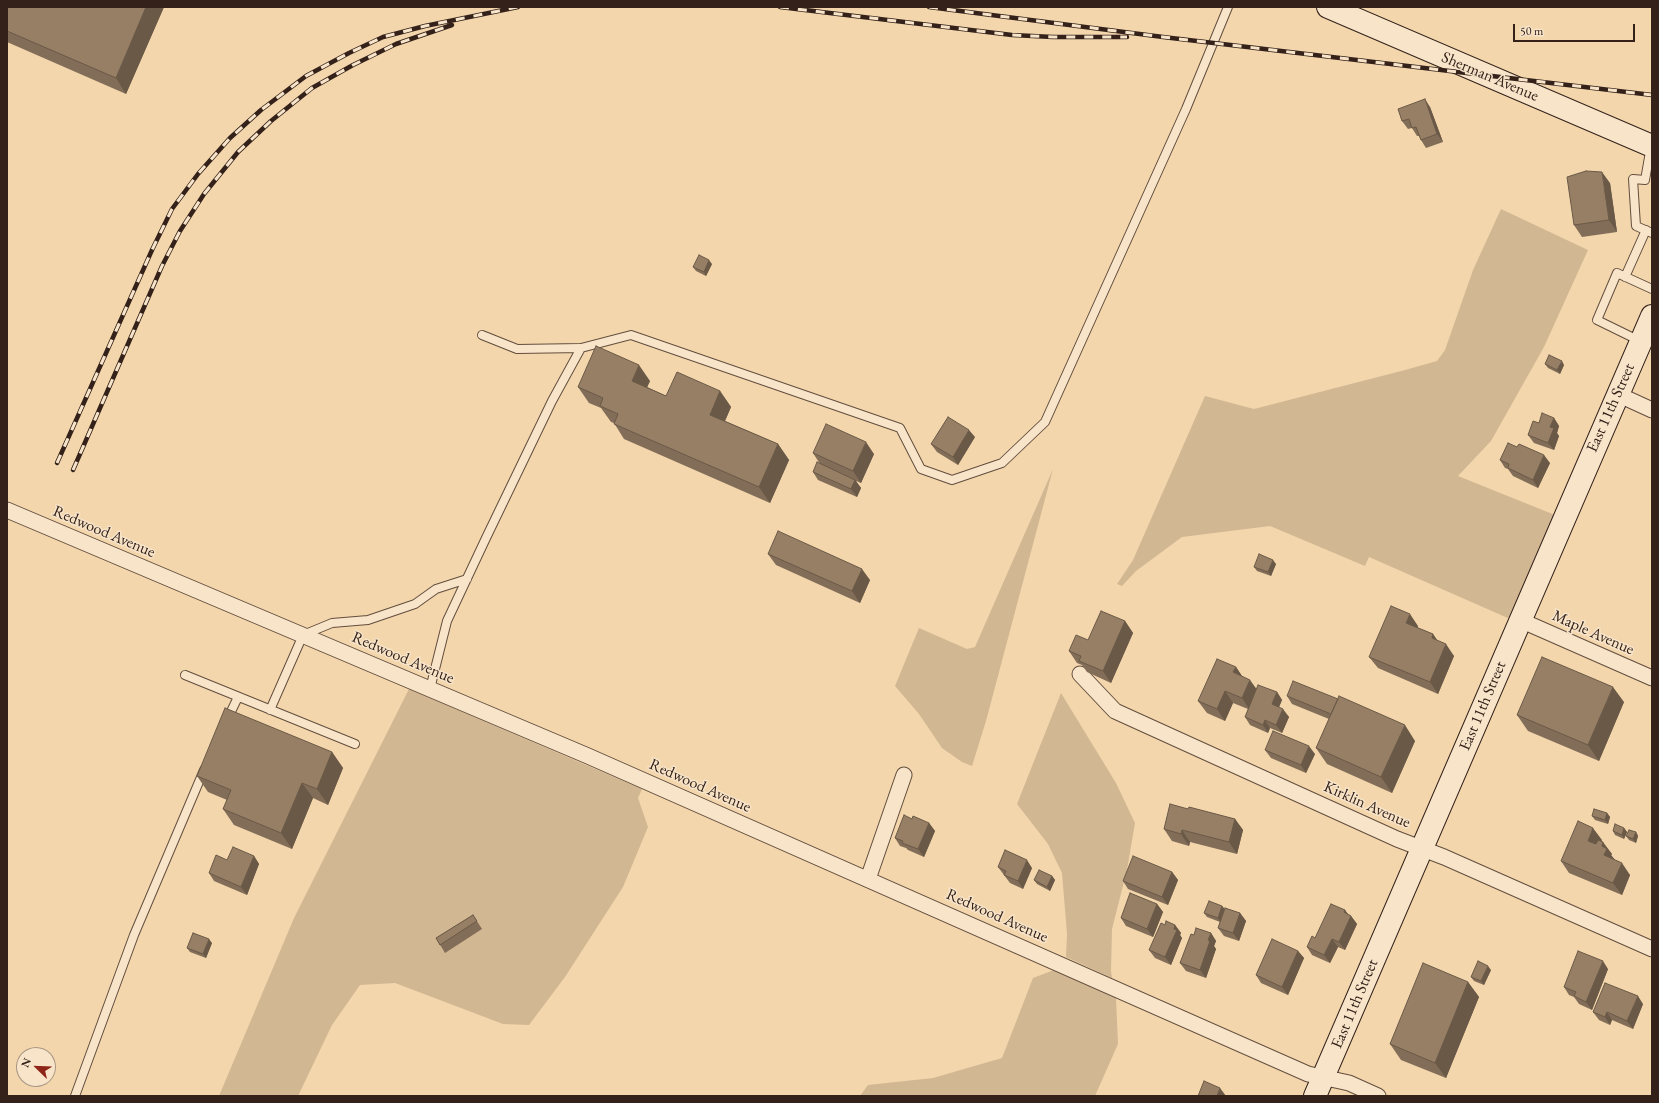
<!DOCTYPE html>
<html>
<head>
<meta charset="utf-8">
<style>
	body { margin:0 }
	#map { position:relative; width:1659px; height:1103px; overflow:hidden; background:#f3d6ac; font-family:"EB Garamond",serif }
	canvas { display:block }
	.frame { position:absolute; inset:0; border:8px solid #33211a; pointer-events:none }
	.north { position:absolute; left:16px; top:1047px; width:40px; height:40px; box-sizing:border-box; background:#f7e4c9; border:1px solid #a99683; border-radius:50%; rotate:293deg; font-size:11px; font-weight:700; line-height:16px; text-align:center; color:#33211a }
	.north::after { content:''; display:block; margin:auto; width:14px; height:18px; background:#8f2418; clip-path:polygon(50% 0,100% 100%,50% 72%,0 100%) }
	.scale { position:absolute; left:1513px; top:24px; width:122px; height:18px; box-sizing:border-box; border:2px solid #33211a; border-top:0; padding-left:5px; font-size:12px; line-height:14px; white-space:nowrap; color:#33211a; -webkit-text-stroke:3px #f7e4c9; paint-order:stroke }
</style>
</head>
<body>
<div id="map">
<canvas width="1659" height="1103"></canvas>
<div class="frame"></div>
<div class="north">N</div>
<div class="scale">50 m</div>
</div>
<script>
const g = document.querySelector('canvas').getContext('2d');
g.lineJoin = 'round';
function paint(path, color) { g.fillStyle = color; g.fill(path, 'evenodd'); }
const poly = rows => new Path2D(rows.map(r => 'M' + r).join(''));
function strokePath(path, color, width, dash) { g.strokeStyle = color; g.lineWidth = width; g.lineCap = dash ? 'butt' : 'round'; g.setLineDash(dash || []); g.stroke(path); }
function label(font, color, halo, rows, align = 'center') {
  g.font = font + ' "EB Garamond",serif'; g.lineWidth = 3; g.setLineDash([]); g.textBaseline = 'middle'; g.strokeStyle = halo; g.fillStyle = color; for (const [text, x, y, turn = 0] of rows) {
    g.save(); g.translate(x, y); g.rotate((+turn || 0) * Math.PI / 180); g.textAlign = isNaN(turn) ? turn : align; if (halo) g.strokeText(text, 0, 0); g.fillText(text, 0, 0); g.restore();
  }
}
paint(poly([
	[1501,209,1588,250,1544,347,1491,441,1458,476,1555,515,1510,619,1369,557,1365,566,1270,526,1182,537,1136,571,1122,586,1117,584,1133,560,1205,396,1254,409,1405,370,1437,361,1445,350,1473,270],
	[1053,469,986,721,972,766,962,762,942,748,919,714,895,686,919,628,967,649,975,647],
	[409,689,642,789,638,798,648,827,623,887,565,977,529,1025,503,1024,395,983,360,985,332,1025,298,1096,219,1096,294,918],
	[1061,693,1116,783,1135,823,1127,870,1112,929,1111,971,1112,978,1066,957,1067,934,1062,873,1048,844,1017,804],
	[1054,970,1116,998,1118,1044,1095,1096,860,1096,868,1085,933,1078,1002,1058,1033,978]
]), '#d2b793');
const lane = poly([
	[1651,146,1645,180,1633,179,1636,226,1652,233],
	[1625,277,1646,230],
	[482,335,517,349,581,348],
	[1640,341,1597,320,1617,273,1652,289],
	[185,675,355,744],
	[430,689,447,621,486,538,552,401,581,348,631,335,900,428,921,469,952,480,1002,463,1045,422,1186,109,1228,7],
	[270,710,303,635,332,623,368,620,415,604,436,589,467,579],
	[227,720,238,697],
	[75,1096,134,935,204,770]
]);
const street = poly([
	[1617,394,1652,410],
	[7,510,588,756,1308,1074,1349,1083,1378,1096],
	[1520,620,1652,678],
	[1080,674,1115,711,1397,839,1444,857,1652,949],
	[868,879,904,775]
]);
const secondary = poly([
	[1328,7,1652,146],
	[1315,1096,1652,316]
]);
strokePath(lane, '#634e3e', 10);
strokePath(street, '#634e3e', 17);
strokePath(secondary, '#33211a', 24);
strokePath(lane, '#f7e4c9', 8);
strokePath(street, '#f7e4c9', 15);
strokePath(secondary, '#f7e4c9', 22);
const rail = poly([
	[780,7,1012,35,1053,37,1127,37],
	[929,7,1163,37,1652,95],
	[57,463,152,250,172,209,198,174,230,138,261,110,306,76,349,53,383,37,425,26,518,7],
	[73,470,162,266,180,231,204,194,238,152,271,121,312,88,353,65,396,44,452,25]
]);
strokePath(rail, '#33211a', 4.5);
strokePath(rail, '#f7e4c9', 3, [9]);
paint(poly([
	[7,7,164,7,126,94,7,42],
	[1430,107,1443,142,1426,148,1421,140,1419,136,1417,136,1412,128,1408,129,1402,121],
	[1610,183,1617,232,1582,237,1574,225],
	[712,264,706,276,696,271,693,267],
	[1545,364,1564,365,1560,374,1548,368],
	[650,381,647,387,666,396,720,391,731,407,725,421,778,444,789,460,770,503,624,439,614,423,611,422,601,408,589,403,578,387],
	[1554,418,1559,426,1557,433,1559,436,1554,450,1534,443,1528,435,1539,423],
	[975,437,958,465,937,452,931,444],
	[813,453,874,454,861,483,856,481,861,488,857,497,818,480,813,472,820,464],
	[1500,460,1550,463,1538,488,1513,476,1508,469,1505,468],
	[768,554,870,580,860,603,776,565],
	[1276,564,1271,576,1257,571,1254,567],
	[1125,621,1133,633,1111,683,1087,672,1082,665,1077,663,1069,651,1088,640],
	[1418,626,1418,628,1433,634,1437,640,1454,656,1438,694,1378,668,1369,657],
	[1236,667,1242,676,1256,689,1277,692,1282,700,1279,707,1289,717,1282,733,1270,728,1268,733,1250,725,1245,717,1248,709,1233,703,1225,721,1207,713,1198,701],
	[1287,696,1415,741,1392,793,1327,764,1316,748,1329,719,1292,704],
	[1624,702,1599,761,1528,731,1517,715],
	[1265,750,1315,754,1306,773,1271,758],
	[332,752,343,768,328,805,313,798,292,849,234,825,223,809,227,800,208,792,197,776],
	[1188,809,1235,819,1243,830,1237,854,1190,842,1189,846,1172,841,1164,829],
	[1607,813,1610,817,1608,824,1595,820,1592,816],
	[912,819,929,823,935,831,924,857,908,850,906,848,900,846,895,838],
	[1624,828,1627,832,1624,839,1615,835,1613,831],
	[1636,832,1638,836,1636,843,1629,840,1626,836],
	[1602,840,1601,841,1612,854,1611,855,1615,860,1630,875,1622,895,1569,873,1561,861],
	[254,856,259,864,247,895,214,881,209,873,227,860],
	[998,867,1032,868,1023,889,1010,883],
	[1172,872,1178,880,1168,905,1128,889,1123,881],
	[1052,876,1055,880,1050,891,1037,884,1034,880],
	[1157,904,1163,912,1153,937,1126,926,1121,918],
	[1222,906,1225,909,1240,913,1246,921,1239,941,1224,936,1218,928,1220,922,1207,917,1204,913],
	[1345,910,1348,914,1351,916,1357,924,1345,950,1338,947,1330,963,1312,955,1307,947,1315,938],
	[473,915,482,929,445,953,436,938],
	[1165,925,1175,925,1181,933,1180,935,1182,938,1171,965,1155,958,1149,950],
	[1211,933,1216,941,1214,946,1216,949,1206,978,1186,971,1180,963,1194,935],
	[212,943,206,958,190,952,187,948],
	[1298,951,1304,958,1288,995,1261,983,1256,975],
	[1608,969,1592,1010,1579,1004,1574,997,1569,995,1564,987],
	[1491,970,1484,985,1474,981,1471,977],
	[1468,982,1479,997,1446,1078,1401,1060,1390,1044],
	[1643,1004,1633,1029,1612,1020,1610,1025,1599,1020,1593,1012]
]), '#826d58');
paint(poly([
	[146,7,164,7,126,94,116,78],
	[1425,99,1430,107,1443,142,1437,134],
	[1602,172,1610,183,1617,232,1609,220],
	[709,260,712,264,706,276,704,272],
	[1562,361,1564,365,1560,374,1557,370],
	[639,365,650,381,643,396,632,381],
	[720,391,731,407,721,430,710,415],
	[1554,418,1559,426,1557,433,1559,436,1554,450,1548,443,1550,427],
	[969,430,975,437,958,465,953,457],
	[866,442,874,454,861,483,853,471],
	[778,444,789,460,770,503,759,487],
	[1544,455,1550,463,1538,488,1533,480],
	[855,480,861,488,857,497,851,489],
	[1273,560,1276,564,1271,576,1268,572],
	[862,569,870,580,860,603,852,591],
	[1410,614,1418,626,1415,635,1406,623],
	[1125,621,1133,633,1111,683,1103,671],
	[1433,634,1441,646,1432,638],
	[1446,644,1454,656,1438,694,1430,682],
	[1236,667,1244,679,1233,672],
	[1250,680,1258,691,1250,710,1242,698],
	[1613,687,1624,702,1599,761,1588,745],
	[1225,691,1233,703,1225,721,1217,709],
	[1277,692,1282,700,1277,712,1272,704],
	[1283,709,1289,717,1282,733,1276,725],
	[1265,720,1270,728,1268,733,1263,725],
	[1405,725,1415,741,1392,793,1381,777],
	[1309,746,1315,754,1306,773,1301,765],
	[332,752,343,768,328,805,317,789],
	[302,783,313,798,292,849,281,833],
	[1607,813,1610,817,1608,824,1605,820],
	[1235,819,1243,830,1237,854,1229,842],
	[929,823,935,831,924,857,918,849],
	[1593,828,1602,840,1596,853,1588,841],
	[1624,828,1627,832,1624,839,1622,835],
	[1182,830,1190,842,1189,846,1181,834],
	[1636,832,1638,836,1636,843,1633,839],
	[1603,842,1612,854,1611,855,1615,860,1604,855,1602,846],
	[254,856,259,864,247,895,241,887],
	[1027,860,1032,868,1023,889,1018,881],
	[1622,863,1630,875,1622,895,1613,883],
	[1172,872,1178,880,1168,905,1162,897],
	[1052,876,1055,880,1050,891,1047,887],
	[1157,904,1163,912,1153,937,1147,929],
	[1222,906,1225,910,1220,922,1218,918],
	[1345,910,1350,918,1351,916,1357,924,1345,950,1339,942,1344,912],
	[1240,913,1246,921,1239,941,1233,933],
	[1175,925,1181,933,1180,935,1182,938,1171,965,1165,957],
	[1211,933,1216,941,1214,946,1216,949,1206,978,1200,970],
	[209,939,212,943,206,958,203,954],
	[1332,939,1338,947,1330,963,1324,955],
	[1298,951,1304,958,1288,995,1282,987],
	[1603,961,1608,969,1592,1010,1586,1002],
	[1488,966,1491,970,1484,985,1481,981],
	[1468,982,1479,997,1446,1078,1435,1063],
	[1638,996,1643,1004,1633,1029,1627,1021],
	[1607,1012,1612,1020,1610,1025,1605,1017],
	[1220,1088,1226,1096,1217,1096]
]), '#6a5947');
const building = poly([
	[7,7,146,7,116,78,7,31,7,7],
	[1425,99,1437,134,1421,140,1416,127,1412,128,1409,119,1402,121,1398,109,1425,99],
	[1586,171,1602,172,1609,220,1574,225,1567,177,1586,171],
	[699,255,709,260,704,272,693,267,699,255],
	[596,346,639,365,632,381,666,396,677,372,720,391,710,415,778,444,759,487,614,424,618,414,600,406,603,398,578,387,596,346],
	[1549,355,1562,361,1557,370,1545,364,1549,355],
	[1542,413,1554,418,1550,427,1554,428,1548,443,1528,435,1533,421,1539,423,1542,413],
	[948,417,969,430,953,457,931,444,948,417],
	[826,424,866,442,853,471,813,453,826,424],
	[1508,443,1517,447,1519,444,1544,455,1533,480,1508,468,1509,464,1500,460,1508,443],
	[817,462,855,480,851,489,813,472,817,462],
	[778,531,862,569,852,591,768,554,778,531],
	[1259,554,1273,560,1268,572,1254,567,1259,554],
	[1391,606,1410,614,1406,623,1433,634,1432,638,1446,644,1430,682,1369,657,1391,606],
	[1101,611,1125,621,1103,671,1079,661,1081,656,1069,651,1076,635,1088,640,1101,611],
	[1542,657,1613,687,1588,745,1517,715,1542,657],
	[1217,659,1236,667,1233,672,1250,680,1242,698,1225,691,1217,709,1198,701,1217,659],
	[1293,681,1338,699,1331,714,1287,696,1293,681],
	[1258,685,1277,692,1272,704,1283,709,1276,725,1265,720,1263,725,1245,717,1258,685],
	[1339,696,1405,725,1381,777,1316,748,1339,696],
	[225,708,332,752,317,789,302,783,281,833,223,809,231,790,197,776,225,708],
	[1273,731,1309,746,1301,765,1265,750,1273,731],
	[1170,804,1188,809,1189,807,1235,819,1229,842,1182,830,1181,834,1164,829,1170,804],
	[1594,809,1607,813,1605,820,1592,816,1594,809],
	[904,815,912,819,913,816,929,823,918,849,902,843,903,841,895,838,904,815],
	[1578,821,1593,828,1588,841,1596,844,1598,840,1603,842,1602,846,1607,849,1604,855,1622,863,1613,883,1561,861,1578,821],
	[1615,824,1624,828,1622,835,1613,831,1615,824],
	[1629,830,1636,832,1633,839,1626,836,1629,830],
	[233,847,254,856,241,887,209,873,216,855,227,860,233,847],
	[1005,850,1027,860,1018,881,1004,875,1006,871,998,867,1005,850],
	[1133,856,1172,872,1162,897,1123,881,1133,856],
	[1039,870,1052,876,1047,887,1034,880,1039,870],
	[1130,893,1157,904,1147,929,1121,918,1130,893],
	[1209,901,1222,906,1218,918,1204,913,1209,901],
	[1331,904,1345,910,1344,912,1351,916,1339,942,1332,939,1324,955,1307,947,1312,936,1315,938,1331,904],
	[1225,908,1240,913,1233,933,1218,928,1225,908],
	[473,915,477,921,440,945,436,938,473,915],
	[1166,921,1175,925,1174,929,1177,930,1165,957,1149,950,1161,923,1165,925,1166,921],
	[1196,928,1211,933,1208,940,1210,941,1200,970,1180,963,1191,934,1194,935,1196,928],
	[193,933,209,939,203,954,187,948,193,933],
	[1272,939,1298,951,1282,987,1256,975,1272,939],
	[1578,951,1603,961,1586,1002,1574,996,1576,992,1564,987,1578,951],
	[1478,961,1488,966,1481,981,1471,977,1478,961],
	[1423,963,1468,982,1435,1063,1390,1044,1423,963],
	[1605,983,1638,996,1627,1021,1607,1012,1605,1017,1593,1012,1605,983],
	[1204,1081,1220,1088,1217,1096,1198,1096,1204,1081]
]);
paint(building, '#977f66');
strokePath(building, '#6a5947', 1);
label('16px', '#33211a', '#f7e4c9', [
	["Sherman Avenue",1490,77,23],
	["East 11th Street",1611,408,-66],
	["Redwood Avenue",104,532,23],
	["Maple Avenue",1593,633,24],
	["Redwood Avenue",403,658,23],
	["East 11th Street",1483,706,-67],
	["Redwood Avenue",700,786,24],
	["Kirklin Avenue",1367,805,24],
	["Redwood Avenue",997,916,24],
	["East 11th Street",1355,1004,-67]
]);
</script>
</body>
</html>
